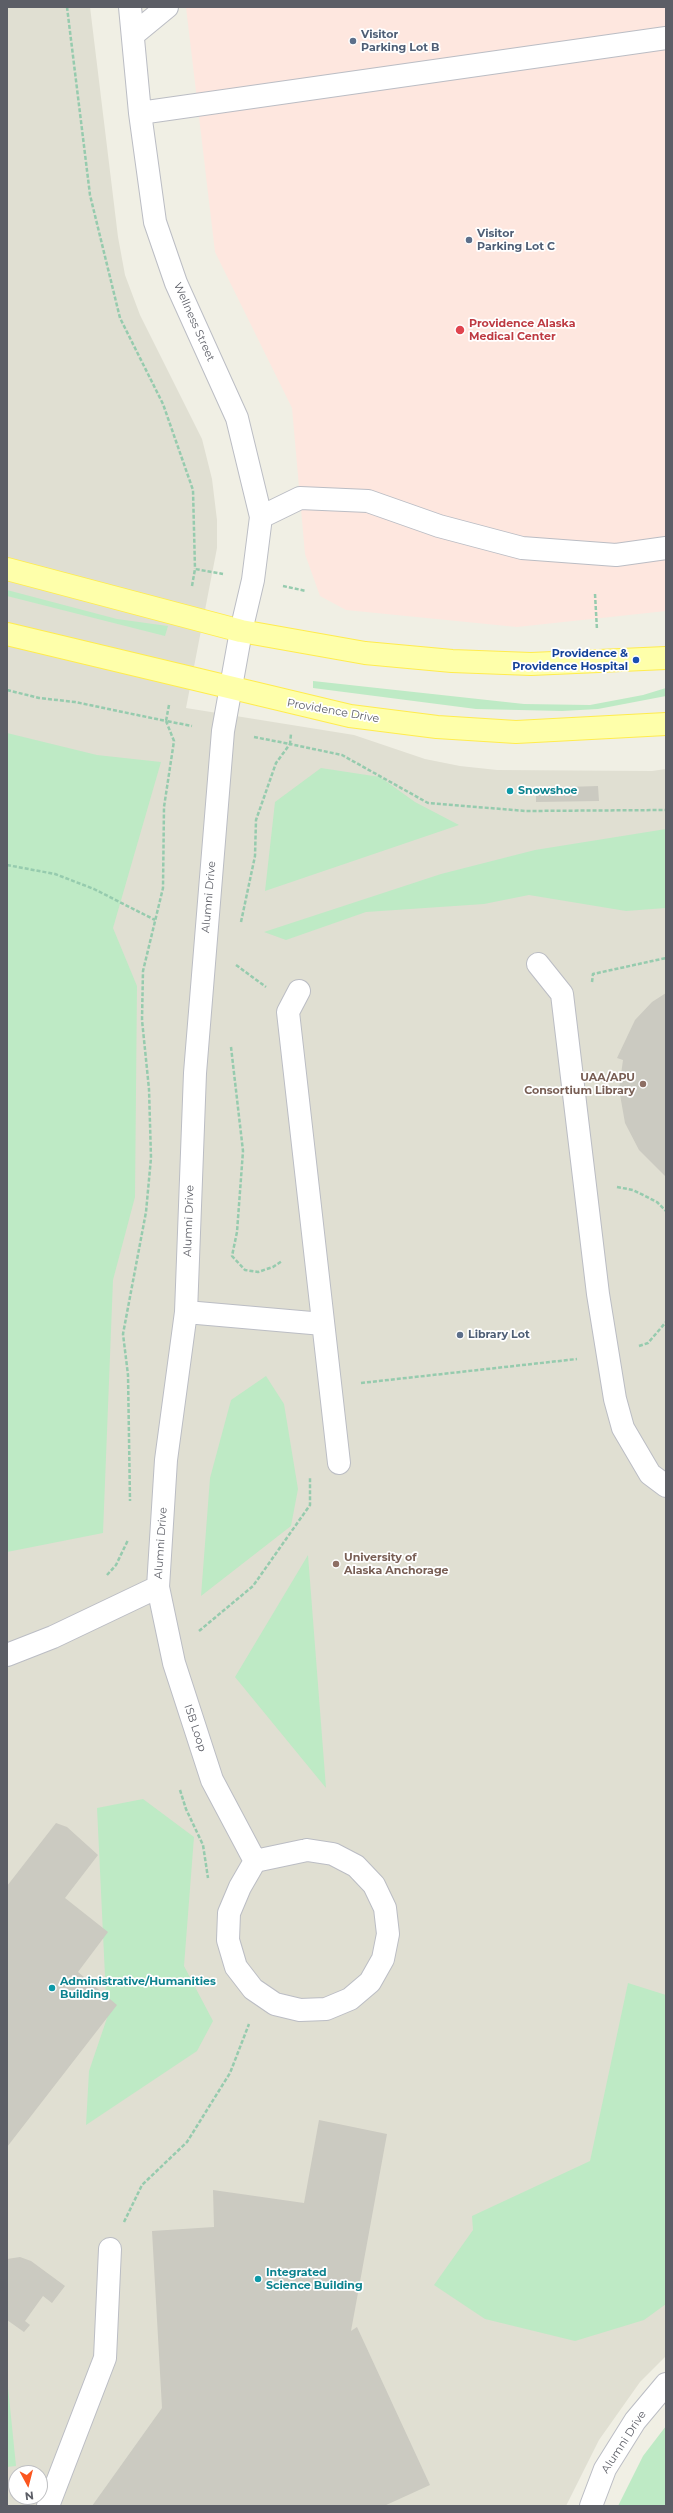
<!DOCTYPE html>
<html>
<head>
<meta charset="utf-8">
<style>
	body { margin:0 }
	#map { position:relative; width:673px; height:2513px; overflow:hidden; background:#f0efe4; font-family:Montserrat,sans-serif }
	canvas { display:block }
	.frame { position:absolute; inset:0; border:8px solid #5c5e66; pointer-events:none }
	.north { position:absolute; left:8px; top:2465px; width:40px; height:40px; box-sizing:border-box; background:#fff; border:1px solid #bebfc2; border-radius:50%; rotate:173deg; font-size:11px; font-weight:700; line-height:16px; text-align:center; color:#5c5e66 }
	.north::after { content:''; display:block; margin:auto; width:14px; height:18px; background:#fb561f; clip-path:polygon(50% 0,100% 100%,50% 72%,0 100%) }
</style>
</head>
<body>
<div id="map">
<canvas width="673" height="2513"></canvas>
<div class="frame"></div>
<div class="north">N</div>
</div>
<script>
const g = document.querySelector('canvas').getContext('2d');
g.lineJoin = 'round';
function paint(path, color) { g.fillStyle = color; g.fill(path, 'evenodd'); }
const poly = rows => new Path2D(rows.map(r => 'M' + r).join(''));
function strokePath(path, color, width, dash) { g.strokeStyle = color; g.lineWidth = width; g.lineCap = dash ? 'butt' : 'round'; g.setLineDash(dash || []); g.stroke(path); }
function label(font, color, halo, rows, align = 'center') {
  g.font = font + ' Montserrat,sans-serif'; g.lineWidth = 3.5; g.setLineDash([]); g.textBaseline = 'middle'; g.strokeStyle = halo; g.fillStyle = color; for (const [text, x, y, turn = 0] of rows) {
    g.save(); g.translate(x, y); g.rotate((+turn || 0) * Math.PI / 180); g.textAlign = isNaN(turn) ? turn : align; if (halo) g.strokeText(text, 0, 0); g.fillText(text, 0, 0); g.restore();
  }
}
paint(poly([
	[7,7,90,7,118,237,125,275,140,315,202,439,212,479,217,520,217,548,186,708,354,735,425,759,460,766,497,770,652,771,666,769,666,2356,640,2382,599,2440,566,2506,7,2506],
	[16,2473,40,2473,40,2497,16,2497]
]), '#e0dfd2');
paint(poly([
	[186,7,666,7,666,611,517,627,346,610,320,596,305,554,292,408,215,252]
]), '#fee7df');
paint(poly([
	[7,590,117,619,168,626,165,636,7,596],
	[313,681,524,704,590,705,643,695,666,688,666,696,598,709,562,711,476,709,313,688],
	[7,733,97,755,161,762,113,928,137,986,135,1197,113,1280,103,1533,7,1552],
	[321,768,380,777,415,802,459,825,265,891,275,802],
	[666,829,666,908,626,911,529,895,484,904,366,912,286,940,264,932,441,874,535,850],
	[266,1376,284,1404,298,1489,291,1526,201,1596,210,1478,231,1400],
	[308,1555,326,1788,235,1677],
	[143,1799,194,1837,184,1966,213,2021,197,2051,86,2125,89,2071,107,2018,97,1808],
	[628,1983,666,1995,666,2304,644,2320,575,2341,485,2319,434,2285,473,2230,472,2216,590,2161],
	[7,2377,16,2466,7,2467],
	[666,2426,666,2506,618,2506,643,2456]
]), '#beeac5');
paint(poly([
	[598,786,599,801,536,802,536,788],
	[666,993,666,1177,639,1150,625,1123,619,1089,623,1060,617,1058,635,1020,652,1002],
	[56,1823,67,1827,98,1855,65,1898,108,1932,78,1972,117,2005,7,2147,7,1886],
	[319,2120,387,2134,351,2331,357,2327,430,2485,384,2506,92,2506,162,2408,152,2231,214,2227,213,2190,304,2203],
	[20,2257,31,2261,65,2286,52,2303,43,2296,25,2321,30,2325,24,2332,7,2320,7,2259]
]), '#cbcac1');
const minor = poly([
	[133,35,167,7],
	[140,113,666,38],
	[261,517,300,498,368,501,439,526,522,548,616,555,666,548],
	[538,964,562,994,598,1294,615,1399,623,1428,650,1474,666,1486],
	[299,991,288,1012,339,1463],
	[186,1312,323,1324],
	[158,1587,174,1663,212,1780,255,1861],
	[7,1655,53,1637,158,1587,166,1460,186,1312,195,1073,223,731,241,631,253,580,261,517,237,418,176,283,155,222,140,113,130,7],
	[307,1850,333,1854,356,1866,374,1885,385,1908,388,1934,383,1959,370,1982,350,1999,326,2009,300,2010,275,2004,253,1989,236,1967,228,1940,229,1913,240,1887,255,1861,307,1850],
	[48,2506,105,2358,110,2249],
	[591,2506,605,2469,635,2421,666,2384]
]);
const major = poly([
	[7,569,241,631,365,653,452,661,531,664,666,658],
	[7,634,350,716,437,727,516,732,666,724]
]);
strokePath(minor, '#bbbdc4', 24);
strokePath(major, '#ffec4e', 24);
strokePath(poly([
	[67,7,90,195,120,318,163,404,193,490,195,569],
	[192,586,195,569,223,574],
	[283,586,306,591],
	[595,594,597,630],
	[7,690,39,698,75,702,166,721,174,741,164,807,163,888,143,971,142,1020,149,1089,151,1158,146,1212,123,1334,128,1375,130,1501],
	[169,705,166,721,192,726],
	[254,737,290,744,291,734],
	[7,865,55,874,94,889,155,920],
	[241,922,255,856,256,820,276,763,290,744,342,755,428,803,526,811,666,810],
	[236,965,266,987],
	[592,982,593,974,666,958],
	[231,1047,243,1151,237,1232,232,1256,245,1270,258,1272,273,1267,282,1261],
	[617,1187,633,1190,657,1202,666,1211],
	[639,1346,648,1343,666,1322],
	[361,1383,577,1359],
	[107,1575,116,1565,128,1540],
	[199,1631,253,1586,310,1505,310,1477],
	[180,1790,186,1809,203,1845,208,1878],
	[124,2222,142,2185,187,2142,230,2073,249,2024]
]), '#96cbae', 2.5, [4, 2]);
strokePath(minor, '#fff', 22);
strokePath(major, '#feffaa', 22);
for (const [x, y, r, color] of [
	[353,41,4,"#5c6f8a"],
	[469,240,4,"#5c6f8a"],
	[460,330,5,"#e0444e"],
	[636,660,4,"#1a4fb4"],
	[510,791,4,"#0f9aa8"],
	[643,1084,4,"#8d6e63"],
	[460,1335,4,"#5c6f8a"],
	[336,1564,4,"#8d6e63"],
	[52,1988,4,"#0f9aa8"],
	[258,2279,4,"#0f9aa8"]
]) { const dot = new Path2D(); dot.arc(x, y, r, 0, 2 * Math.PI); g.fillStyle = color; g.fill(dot); strokePath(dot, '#fff', 1.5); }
label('bold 11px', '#4e5e75', '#fff', [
	["Visitor",361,35],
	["Parking Lot B",361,48],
	["Visitor",477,234],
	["Parking Lot C",477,247],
	["Library Lot",468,1335]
], 'left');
label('11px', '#5c5e66', '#fff', [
	["Wellness Street",194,322,66],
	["Providence Drive",333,711,10],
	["Alumni Drive",209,897,-85],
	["Alumni Drive",189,1221,-88],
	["Alumni Drive",161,1543,-86],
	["ISB Loop",195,1728,72],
	["Alumni Drive",624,2442,-57]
]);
label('bold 11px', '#be3a42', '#fff', [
	["Providence Alaska",469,324],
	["Medical Center",469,337]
], 'left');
label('bold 11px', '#164399', '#fff', [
	["Providence &",628,654],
	["Providence Hospital",628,667]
], 'right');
label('bold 11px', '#0d838f', '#fff', [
	["Snowshoe",518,791],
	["Administrative/Humanities",60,1982],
	["Building",60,1995],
	["Integrated",266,2273],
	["Science Building",266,2286]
], 'left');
label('bold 11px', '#785e54', '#fff', [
	["UAA/APU",635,1078],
	["Consortium Library",635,1091],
	["University of",344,1558,"left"],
	["Alaska Anchorage",344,1571,"left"]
], 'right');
</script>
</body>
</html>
